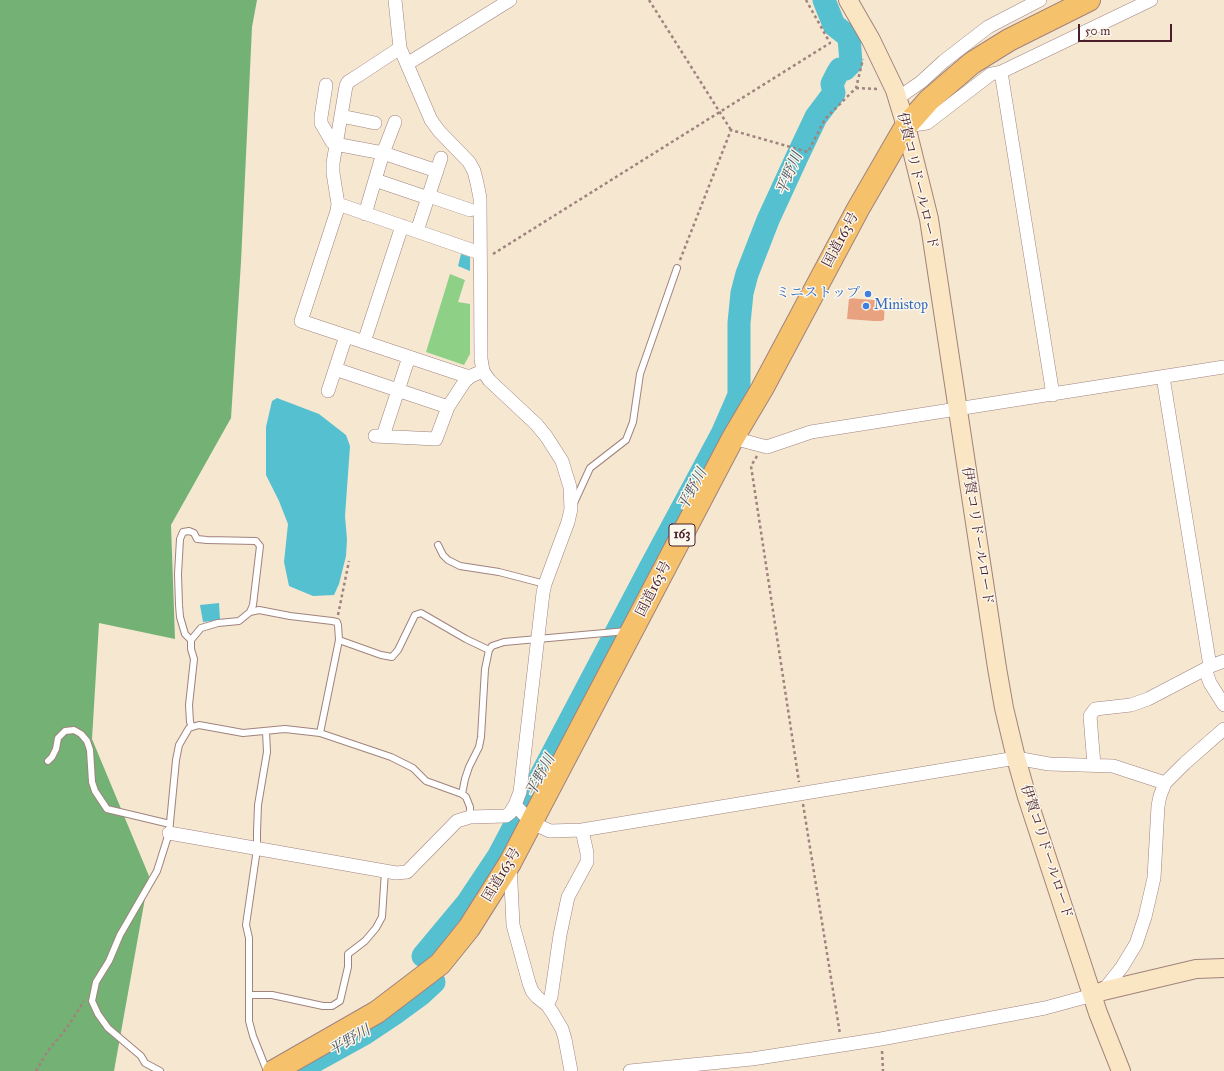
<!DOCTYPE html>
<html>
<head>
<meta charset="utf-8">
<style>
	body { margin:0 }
	#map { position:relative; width:1224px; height:1071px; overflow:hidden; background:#f6e7d1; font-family:"IM FELL Great Primer",serif }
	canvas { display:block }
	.scale { position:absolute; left:1078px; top:24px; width:94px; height:18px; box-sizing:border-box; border:2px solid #4a1f2b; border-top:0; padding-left:5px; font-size:12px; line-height:14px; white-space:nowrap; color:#4a1f2b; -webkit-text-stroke:3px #fbf7ec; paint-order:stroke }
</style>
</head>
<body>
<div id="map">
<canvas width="1224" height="1071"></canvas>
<div class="scale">50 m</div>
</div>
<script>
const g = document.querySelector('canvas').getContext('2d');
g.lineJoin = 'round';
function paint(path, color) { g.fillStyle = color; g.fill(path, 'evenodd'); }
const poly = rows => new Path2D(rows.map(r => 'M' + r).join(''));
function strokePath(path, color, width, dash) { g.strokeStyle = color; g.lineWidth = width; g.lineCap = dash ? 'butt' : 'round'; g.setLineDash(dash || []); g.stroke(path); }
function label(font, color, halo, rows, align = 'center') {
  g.font = font + ' "IM FELL Great Primer","Noto Serif JP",serif'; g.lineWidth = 3; g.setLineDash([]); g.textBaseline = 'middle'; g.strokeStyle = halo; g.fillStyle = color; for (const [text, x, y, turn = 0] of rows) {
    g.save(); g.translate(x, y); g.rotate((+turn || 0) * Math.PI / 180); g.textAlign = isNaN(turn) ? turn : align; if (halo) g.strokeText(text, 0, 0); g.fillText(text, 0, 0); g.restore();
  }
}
paint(poly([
	[450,274,465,280,458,302,470,304,470,354,464,365,426,352]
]), '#8fd087');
paint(poly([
	[0,0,257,0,252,27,241,262,231,418,171,525,175,639,99,623,92,739,149,876,114,1071,0,1071]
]), '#73b274');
paint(poly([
	[461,254,470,257,470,271,458,266],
	[277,398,319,414,346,435,350,446,345,516,347,539,346,556,339,584,334,595,313,596,289,586,284,562,288,524,279,501,266,475,266,427,272,401],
	[219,603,220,620,203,622,200,605]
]), '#55c0d0');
strokePath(poly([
	[423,956,468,902,498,857,650,568,722,434,739,395,739,323,742,293,747,274,768,220,797,157,816,117,834,93,832,84,837,74,840,69,845,69,851,63,849,37,834,25,824,0],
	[303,1071,315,1061,364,1034,394,1014,420,995,434,982]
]), '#55c0d0', 23);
paint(poly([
	[849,298,885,301,884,320,883,320,882,321,874,321,847,319]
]), '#e8a280');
const lane = poly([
	[574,503,590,468,626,440,633,422,640,374,677,268],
	[438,545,443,555,448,560,460,566,499,572,545,584],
	[191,640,185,634,180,617,179,605,178,574,180,539,183,532,189,531,194,533,197,539,207,540,256,541,260,546,253,605,250,612],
	[339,640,381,655,392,657,398,650,415,615,421,613,466,639,489,650,492,646,504,642,627,631],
	[192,727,190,722,189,705,194,659,191,649,191,640,201,628,218,623,239,621,250,612,259,610,290,616,332,621,337,622,338,625,339,640,320,733],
	[266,731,267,752,258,805,257,832,257,849,246,925,249,938,249,1021,253,1036,267,1071],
	[48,761,52,757,56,749,58,738,65,731,74,730,81,734,87,741,90,750,92,782,95,791,107,809,170,824],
	[462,794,465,779,469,767,479,747,481,737,485,669,489,650],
	[249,995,272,995,323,1006,332,1006,340,1001,348,967,348,954,365,941,376,928,382,917,385,871],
	[160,1071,145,1063,141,1056,108,1028,98,1014,92,1001,96,982,109,961,120,935,157,871,169,833,176,760,179,745,189,728,199,725,243,733,285,729,320,733,391,757,413,768,426,781,462,794,466,797,470,807,470,817]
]);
const street = poly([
	[400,48,359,75,348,82,346,86,333,163,333,173,338,204,337,211,301,321,466,376,471,376,483,371],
	[407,64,510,0],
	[326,85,321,117,321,123,332,142,335,144,383,153,437,171],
	[898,98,921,82,944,61,988,27,1040,0],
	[341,116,375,123],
	[906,126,927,123,991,74,1001,72],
	[375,180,428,198],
	[429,196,470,210],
	[338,204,480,253],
	[365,214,383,153,395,122],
	[417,231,441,158],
	[364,342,402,226],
	[335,369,448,407],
	[1163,377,1209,660,1211,666],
	[328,391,346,336],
	[1053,395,1001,72,1151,0],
	[375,436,436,439,448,407,465,381,471,376],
	[383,436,409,357],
	[733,438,767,447,811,432,1224,367],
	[1205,669,1210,683,1224,705],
	[1094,765,1090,716,1095,709,1131,705,1148,699,1211,666,1224,661],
	[515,805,532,823,550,831,582,830,1016,758,1049,764,1113,766,1165,783],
	[169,833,396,873,407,872,457,821,470,817,506,816,510,813,515,805,520,792,543,593,545,584,568,522,571,509,570,487,562,461,546,436,536,424,489,380,483,371,481,359,480,198,477,183,474,171,469,162,439,131,431,120,400,48,395,0],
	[510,863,513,925,529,983,532,991,537,997,547,1005,552,1012,562,1029,565,1039,571,1071],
	[1103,991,1122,967,1136,944,1145,917,1154,878,1158,806,1160,796,1165,783,1185,763,1224,729],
	[547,1005,551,997,560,935,568,897,587,862,587,853,582,830],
	[630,1071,752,1059,881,1039,1045,1008,1093,995]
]);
const secondary = poly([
	[848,0,871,40,895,90,906,126,929,219,997,668,1004,708,1016,758,1027,797,1098,1013,1121,1071],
	[1093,995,1103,991,1196,969,1224,968]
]);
const highway = poly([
	[274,1071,377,1012,440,964,469,928,510,863,733,438,762,389,858,209,906,126,929,100,972,63,1009,40,1089,0]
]);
strokePath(lane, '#a0837e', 8);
strokePath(street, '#a0837e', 14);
strokePath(secondary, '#a0837e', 20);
strokePath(highway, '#a0837e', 24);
strokePath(poly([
	[649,0,731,130],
	[856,88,878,89],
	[493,254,830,43,806,0],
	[680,260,731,130,808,152,825,119,856,88,863,59],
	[757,456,751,466,799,782],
	[338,615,349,561],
	[803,804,840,1034],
	[882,1051,883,1071],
	[36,1071,47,1052,66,1029,84,1001]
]), '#a0837e', 2.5, [3, 3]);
strokePath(lane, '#fff', 6);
strokePath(street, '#fff', 13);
strokePath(secondary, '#fbe6c4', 18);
strokePath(highway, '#f6c16b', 22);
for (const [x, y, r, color] of [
	[868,294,4,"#3f7fe0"],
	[866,306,4,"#3f7fe0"]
]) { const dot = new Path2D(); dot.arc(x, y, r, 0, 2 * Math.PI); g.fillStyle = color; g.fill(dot); strokePath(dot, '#fbf7ec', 1.5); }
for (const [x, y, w] of [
	[682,535,26]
]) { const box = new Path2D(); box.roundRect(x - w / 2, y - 11, w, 22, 3); g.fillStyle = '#fbf7ec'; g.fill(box); strokePath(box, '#4a1f2b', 1); }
label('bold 13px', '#4a1f2b', null, [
	["163",682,535]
]);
label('14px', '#4a1f2b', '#fbf7ec', [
	["伊賀コリドールロード",917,181,77],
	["国道163号",841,240,-62],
	["伊賀コリドールロード",977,536,81],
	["国道163号",654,589,-63],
	["伊賀コリドールロード",1046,852,72],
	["国道163号",502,875,-59]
]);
label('14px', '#366cbe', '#fbf7ec', [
	["ミニストップ",860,294],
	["Ministop",874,306,"left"]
], 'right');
label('italic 15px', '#4e5765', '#fbf7ec', [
	["平野川",790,174,-67],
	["平野川",693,490,-62],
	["平野川",541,776,-62],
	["平野川",350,1041,-30]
]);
</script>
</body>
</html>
